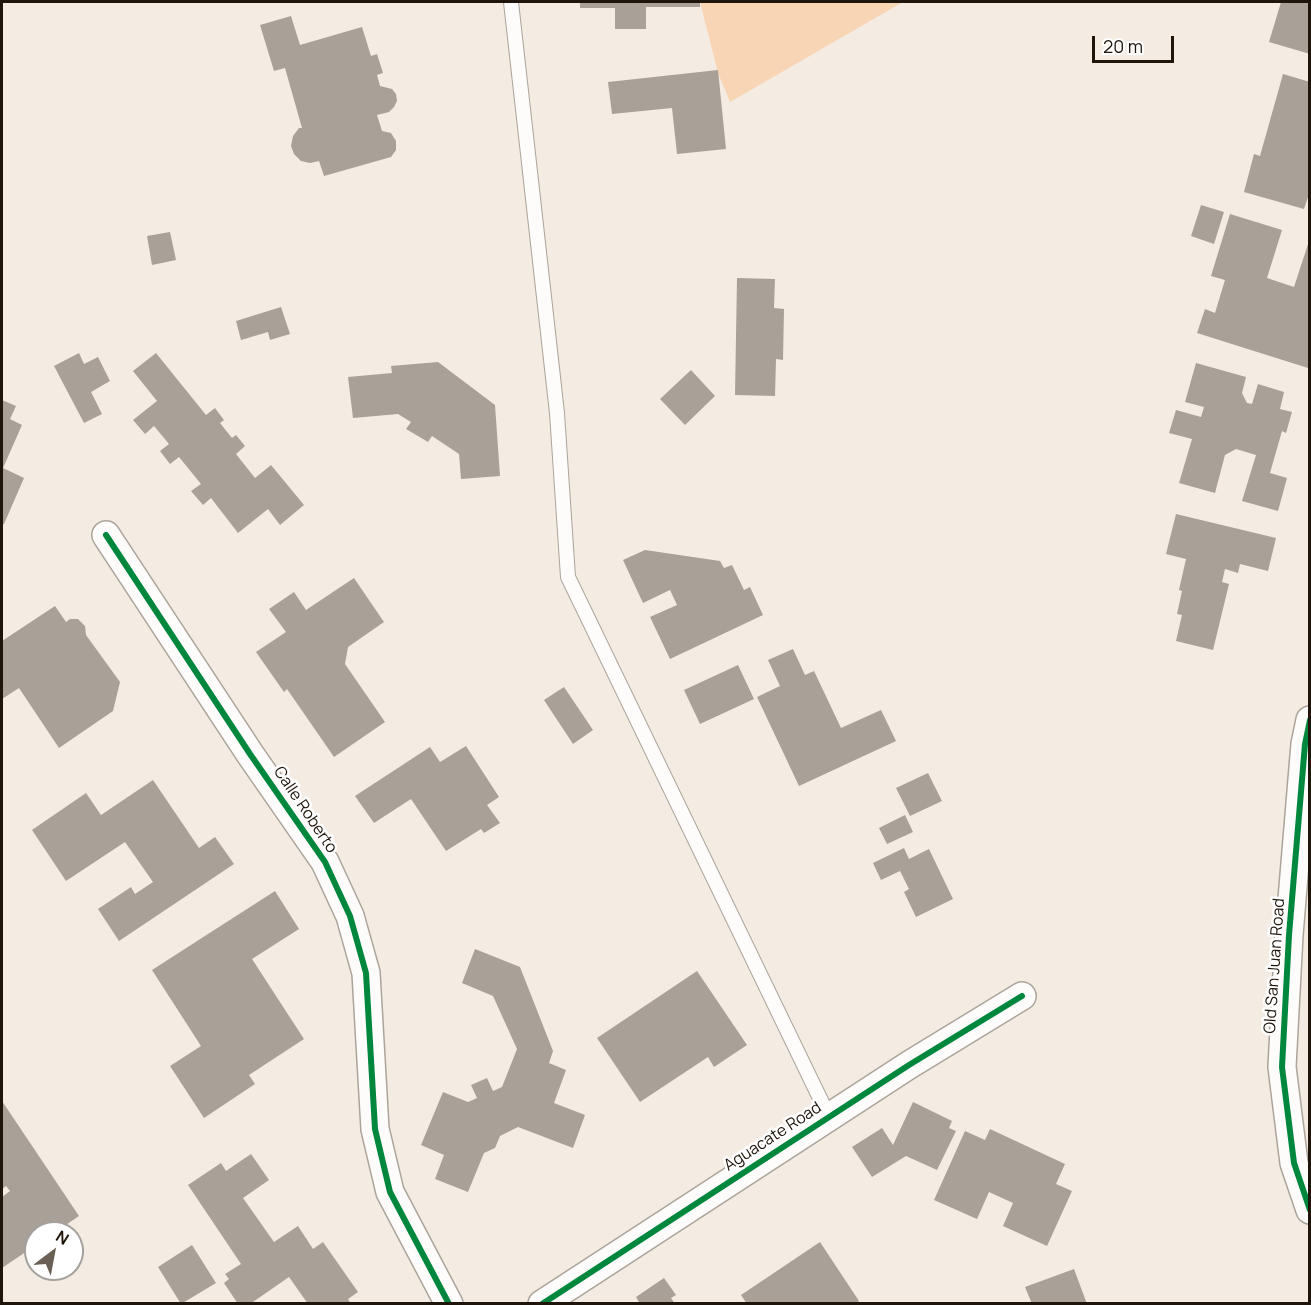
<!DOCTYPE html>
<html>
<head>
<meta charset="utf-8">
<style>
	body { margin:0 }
	#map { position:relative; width:1311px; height:1305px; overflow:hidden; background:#f4ebe2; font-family:Manrope,sans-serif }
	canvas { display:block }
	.frame { position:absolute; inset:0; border:3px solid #1f150b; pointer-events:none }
	.north { position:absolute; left:24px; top:1221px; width:60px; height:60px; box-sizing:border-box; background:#fff; border:2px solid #a5a19d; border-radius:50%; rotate:32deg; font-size:16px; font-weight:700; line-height:24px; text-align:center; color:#1f150b }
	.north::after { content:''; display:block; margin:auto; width:21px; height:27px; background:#6a6056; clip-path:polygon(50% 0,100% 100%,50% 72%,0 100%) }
	.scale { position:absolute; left:1092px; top:36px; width:82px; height:27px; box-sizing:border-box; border:3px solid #1f150b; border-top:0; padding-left:8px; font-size:18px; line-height:21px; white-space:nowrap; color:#1f150b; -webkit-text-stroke:4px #fff; paint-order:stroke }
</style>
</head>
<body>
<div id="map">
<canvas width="1311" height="1305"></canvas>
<div class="frame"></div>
<div class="north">N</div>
<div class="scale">20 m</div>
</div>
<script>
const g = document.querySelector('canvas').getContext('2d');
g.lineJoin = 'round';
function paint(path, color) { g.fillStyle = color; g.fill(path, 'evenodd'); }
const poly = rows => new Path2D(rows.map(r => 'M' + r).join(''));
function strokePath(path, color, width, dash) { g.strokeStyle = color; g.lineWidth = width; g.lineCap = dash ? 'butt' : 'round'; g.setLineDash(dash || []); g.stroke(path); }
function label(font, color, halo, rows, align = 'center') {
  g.font = font + ' Manrope,sans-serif'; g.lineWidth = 5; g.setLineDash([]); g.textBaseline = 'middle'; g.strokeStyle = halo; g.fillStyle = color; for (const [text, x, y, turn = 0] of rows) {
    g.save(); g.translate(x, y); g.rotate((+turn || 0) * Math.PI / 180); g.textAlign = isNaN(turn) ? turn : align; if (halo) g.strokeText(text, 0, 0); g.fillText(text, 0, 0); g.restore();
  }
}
paint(poly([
	[700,2,903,2,730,102,718,73]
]), '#f8d5b5');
paint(poly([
	[580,2,700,2,700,7,646,7,646,29,615,29,615,8,580,8],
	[1281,2,1310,2,1310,54,1269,42],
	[291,16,300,45,362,27,371,56,377,54,383,73,377,75,380,86,392,89,396,94,397,101,394,107,389,112,377,115,382,131,391,133,396,141,396,150,391,157,324,176,319,161,310,163,301,161,294,154,291,146,293,136,299,128,302,128,285,68,274,71,260,25],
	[718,70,726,149,677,154,672,108,612,114,608,82],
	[1283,74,1310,82,1310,191,1304,209,1244,192,1254,154,1260,156],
	[1201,205,1224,212,1214,244,1191,236],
	[1230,214,1282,230,1267,278,1294,287,1310,238,1308,368,1197,333,1205,309,1215,313,1225,280,1211,276],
	[170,232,176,260,152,265,147,236],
	[737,278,775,279,774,308,784,309,783,360,776,359,775,396,735,395],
	[281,307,290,334,270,340,268,332,241,340,236,321],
	[79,353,84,364,98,357,110,381,91,392,102,414,84,423,54,366],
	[156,353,206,415,215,408,224,420,220,423,232,438,236,435,245,446,236,454,255,478,271,465,304,505,280,525,268,509,238,533,211,498,203,505,191,491,201,484,179,457,170,464,160,451,169,444,154,426,145,434,133,420,157,401,133,371],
	[438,362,495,405,500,476,461,479,459,454,432,436,428,442,406,429,411,422,398,414,353,418,348,377,392,373,391,366],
	[1196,363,1246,377,1242,393,1247,403,1252,404,1258,384,1284,392,1280,409,1292,412,1286,433,1282,431,1270,473,1287,478,1278,511,1242,501,1256,455,1236,449,1225,455,1215,493,1179,483,1192,439,1169,433,1176,410,1201,417,1204,407,1185,402],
	[691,370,715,396,685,425,660,399],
	[2,400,16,406,10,419,22,425,3,468,24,478,4,524,2,525],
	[1176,514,1276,538,1268,571,1240,564,1238,573,1225,569,1222,582,1229,584,1213,650,1176,641,1182,615,1177,614,1182,591,1179,590,1186,559,1166,554],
	[645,550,720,561,724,568,732,565,744,590,750,587,763,615,670,659,650,617,677,605,670,590,643,603,623,560],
	[354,578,384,622,348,647,345,664,385,722,334,757,287,689,284,692,256,652,286,632,269,609,294,592,306,610],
	[55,606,66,622,70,619,78,619,85,626,86,635,120,682,113,711,59,748,19,688,2,699,2,641],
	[793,649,805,675,814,671,841,728,881,710,896,741,799,786,757,697,780,686,768,660],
	[738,665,754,699,700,724,684,690],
	[564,687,593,730,573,744,544,700],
	[466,746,499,797,487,805,500,823,484,833,481,829,446,851,411,799,374,823,355,796,430,747,440,762],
	[928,773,942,801,910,816,896,788],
	[153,780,199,848,215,837,234,864,119,941,98,909,131,887,135,894,153,882,125,842,66,881,32,830,86,793,101,815],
	[905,815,913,832,887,844,879,828],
	[904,848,909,859,929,849,953,899,916,917,904,892,909,889,900,871,881,880,873,863],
	[275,891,299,929,252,959,304,1039,249,1075,255,1084,204,1118,170,1066,201,1046,152,970],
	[475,949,520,967,553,1051,549,1063,566,1070,554,1103,585,1115,573,1148,518,1127,500,1136,495,1148,484,1153,468,1192,435,1179,444,1155,421,1145,443,1092,468,1102,477,1098,471,1085,487,1078,493,1091,502,1087,517,1049,493,996,462,983],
	[697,971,747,1045,714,1067,708,1057,640,1102,597,1038],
	[2,1101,79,1216,54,1233,36,1233,36,1245,2,1268,2,1197,10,1191,6,1186,2,1189],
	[913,1102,952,1121,949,1128,956,1131,937,1170,906,1156,872,1177,852,1147,882,1128,893,1145],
	[990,1129,1065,1164,1056,1184,1072,1191,1047,1246,1003,1226,1013,1203,989,1192,977,1219,934,1200,965,1131,985,1140],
	[251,1154,269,1180,243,1198,274,1242,298,1226,313,1249,323,1242,358,1292,348,1299,351,1304,308,1304,289,1277,250,1304,238,1304,224,1283,229,1279,225,1274,241,1264,188,1185,221,1163,226,1171],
	[820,1242,859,1301,855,1304,747,1304,741,1295],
	[192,1245,216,1283,181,1304,158,1267],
	[1074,1269,1087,1304,1032,1304,1025,1287],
	[664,1278,676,1295,671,1298,675,1304,640,1304,636,1297]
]), '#a9a098');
const service = poly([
	[511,2,557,413,568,577,829,1117]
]);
const minor = poly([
	[106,535,250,754,325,862,350,916,366,973,375,1129,390,1192,449,1304],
	[1310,720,1305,744,1289,935,1282,1067,1294,1163,1310,1210],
	[542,1304,909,1065,1022,996]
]);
strokePath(service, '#aca49a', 16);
strokePath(minor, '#aca49a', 30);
strokePath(service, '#fdfcfb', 14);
strokePath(minor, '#fdfcfb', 27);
strokePath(poly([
	[106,535,250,754,325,862,350,916,366,973,375,1129,390,1192,449,1304],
	[1310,720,1305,744,1289,935,1282,1067,1294,1163,1310,1210],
	[542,1304,909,1065,1022,996]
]), '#00873e', 6);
label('16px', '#1f150b', '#fff', [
	["Calle Roberto",305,810,56],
	["Old San Juan Road",1275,966,-86],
	["Aguacate Road",773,1137,-33]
]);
</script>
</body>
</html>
